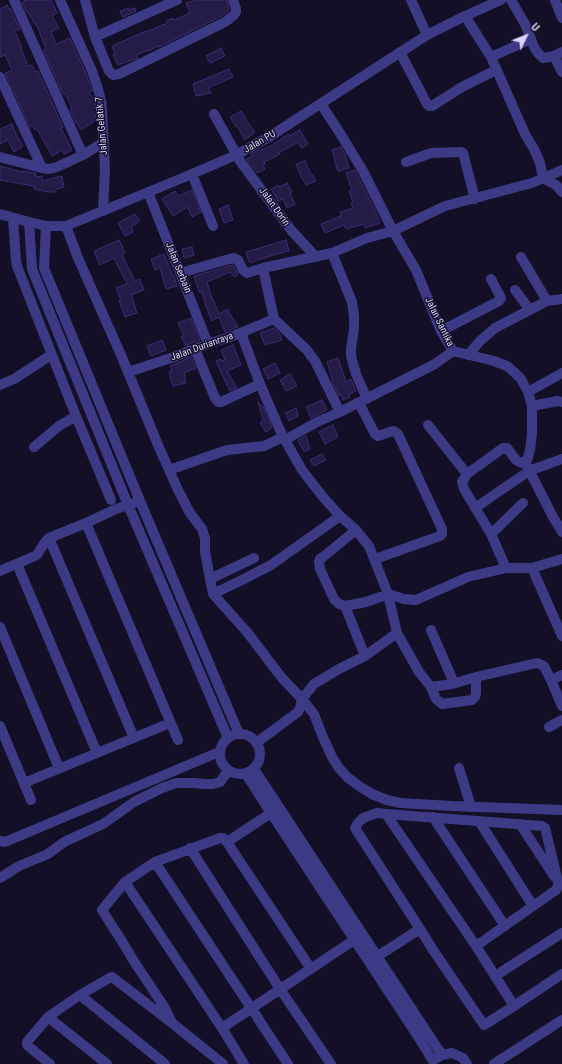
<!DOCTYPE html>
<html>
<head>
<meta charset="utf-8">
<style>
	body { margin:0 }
	#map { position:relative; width:562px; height:1064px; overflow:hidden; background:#130f26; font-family:"Roboto Condensed",sans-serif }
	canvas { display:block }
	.north { position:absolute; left:506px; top:16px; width:40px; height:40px; -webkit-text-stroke:3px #130f26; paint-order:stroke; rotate:47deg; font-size:11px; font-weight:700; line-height:16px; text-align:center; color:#d9d4ff }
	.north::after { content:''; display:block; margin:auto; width:14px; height:18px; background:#d9d4ff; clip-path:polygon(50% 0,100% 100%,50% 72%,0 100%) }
</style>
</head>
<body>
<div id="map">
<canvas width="562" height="1064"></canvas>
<div class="north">U</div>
</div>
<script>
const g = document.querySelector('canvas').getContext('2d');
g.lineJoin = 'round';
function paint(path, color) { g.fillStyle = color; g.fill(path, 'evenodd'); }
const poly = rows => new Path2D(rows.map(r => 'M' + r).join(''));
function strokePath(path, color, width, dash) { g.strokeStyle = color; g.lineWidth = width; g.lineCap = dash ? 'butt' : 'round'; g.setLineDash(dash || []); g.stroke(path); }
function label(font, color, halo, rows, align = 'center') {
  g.font = font + ' "Roboto Condensed",sans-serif'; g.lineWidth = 3; g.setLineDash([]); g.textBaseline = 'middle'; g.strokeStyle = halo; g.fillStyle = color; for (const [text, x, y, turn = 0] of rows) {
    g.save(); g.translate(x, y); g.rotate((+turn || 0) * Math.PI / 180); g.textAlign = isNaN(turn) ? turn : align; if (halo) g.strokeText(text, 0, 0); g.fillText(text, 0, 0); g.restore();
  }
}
const building = poly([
	[26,0,51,0,57,13,52,16,59,28,51,32,56,44,70,38,86,74,92,91,89,92,95,102,96,120,81,130,78,124,77,124,76,123,70,110,72,108,65,93,63,94,43,50,46,49,37,26,36,26,28,12,27,13,22,2,26,0],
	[196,0,227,0,229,10,222,16,159,47,158,46,149,51,149,50,136,55,138,58,118,65,113,55,115,54,112,46,146,31,146,32,167,23,166,21,173,18,174,20,190,13,186,3,196,0],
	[7,5,9,9,10,8,20,29,15,31,22,48,21,48,28,66,32,65,35,72,38,71,63,127,61,128,72,150,64,154,62,150,52,156,37,129,35,130,33,126,30,127,5,73,12,70,5,55,0,57,0,9,7,5],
	[129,8,129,10,135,8,136,11,123,17,120,11,129,8],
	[221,48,225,56,210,63,206,56,221,48],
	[229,69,233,77,208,88,211,93,196,96,193,84,229,69],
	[241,111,248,123,255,132,245,140,237,126,236,127,230,117,241,111],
	[12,124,18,139,19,139,23,146,14,152,8,140,0,144,0,129,12,124],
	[300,130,308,144,302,148,298,142,279,153,280,154,264,162,265,164,263,165,265,169,257,173,246,159,252,156,251,154,261,149,262,150,281,140,281,139,289,134,290,136,300,130],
	[341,147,345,154,349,168,338,171,334,159,335,158,332,150,341,147],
	[305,161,311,174,312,174,316,181,306,185,301,176,296,164,305,161],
	[0,166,22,172,22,171,36,173,35,176,43,177,42,181,62,176,64,187,55,190,55,192,48,192,34,189,34,186,0,180,0,166],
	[355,170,376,212,380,223,365,228,364,224,346,229,344,225,325,233,321,224,341,216,340,212,353,208,351,203,353,202,349,191,352,190,346,173,355,170],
	[287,183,292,192,290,194,295,204,287,208,283,199,278,201,271,189,278,185,279,187,287,183],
	[192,190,201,212,192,217,187,207,173,216,162,199,175,191,178,196,192,190],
	[228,205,233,220,224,223,219,209,228,205],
	[135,214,140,221,131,227,133,232,125,236,118,223,135,214],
	[119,240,125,253,122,255,135,281,140,279,144,290,131,295,137,313,125,317,119,300,121,300,116,288,127,284,114,258,100,265,94,251,119,240],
	[286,240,289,251,273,255,252,262,249,262,246,252,286,240],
	[192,247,194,255,184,258,182,249,192,247],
	[164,254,173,276,174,276,177,286,166,289,160,268,155,270,151,259,164,254],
	[233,265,238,274,234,277,230,272,207,282,212,299,213,299,219,314,227,309,238,327,225,332,219,317,212,321,209,314,201,291,199,292,194,276,233,265],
	[191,318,200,340,186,345,181,337,184,336,178,323,191,318],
	[274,328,280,334,282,340,274,343,273,342,265,345,260,333,274,328],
	[162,340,166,350,151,356,147,346,162,340],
	[233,345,241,365,227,371,237,388,230,391,225,381,216,361,221,359,222,361,225,360,221,350,233,345],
	[191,357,196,368,184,373,186,383,173,386,169,372,172,371,170,366,191,357],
	[338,358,346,382,351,379,356,391,349,394,350,397,343,400,341,395,339,396,332,381,333,381,327,362,338,358],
	[275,363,280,373,268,379,263,369,275,363],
	[290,374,297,386,286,391,280,380,290,374],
	[322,400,327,410,311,418,306,407,322,400],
	[258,402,262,407,263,406,272,427,266,432,260,423,263,420,258,402],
	[296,408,298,416,289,421,285,413,296,408],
	[333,425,338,437,325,444,319,432,333,425],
	[306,436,310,449,304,452,298,440,306,436],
	[322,454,326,460,314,466,310,460,322,454]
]);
paint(building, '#241b47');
strokePath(building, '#3b2d73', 1);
strokePath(poly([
	[14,0,83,155],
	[60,0,92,71,98,89,101,101,102,108,105,170,103,211],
	[85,0,95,37,109,71,113,75,119,74,225,22,234,15,236,12,236,9,233,0],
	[411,0,427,35],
	[511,0,525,24,534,47,538,53,543,58,554,56,562,52],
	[555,0,562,18],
	[465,16,491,57,525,134,535,151,540,163,543,178,556,185,562,192],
	[95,37,177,0],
	[400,52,427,104,429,106,432,106,462,87,496,70],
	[554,56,562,72],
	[491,57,531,39],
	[0,77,42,168],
	[321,104,343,138,363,171,393,231,416,270,441,331,453,351,494,361,507,366,513,371,521,379,528,392,532,406,532,434,530,450,526,464,553,517,562,532],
	[214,114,240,161,291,230,316,257],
	[0,157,42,168,49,169,57,167,83,155,104,142],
	[406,162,431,153,461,152,463,153,475,199],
	[192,174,213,226],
	[148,192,208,344],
	[0,214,29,222,46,226,66,226,192,174,236,155,269,137,427,35,465,16,501,0],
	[13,218,16,261,17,266,76,416,111,500],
	[29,222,32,269,128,505,228,738],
	[46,226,44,268,140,501,239,734],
	[66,226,78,258,121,355,158,445,178,490,190,513,202,529,205,538,205,551,210,579,213,594,247,632,282,678,302,699,314,714,322,735,332,757,339,768,347,777,359,786,372,794,387,800,401,803,451,806,562,810],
	[332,253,352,302,354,316,354,329,351,348,351,356,356,374,367,399],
	[521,257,547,301],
	[263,268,274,319,307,350,311,356,315,361,340,412],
	[180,273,233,258,238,260,243,270,247,273,263,268,332,253,367,238,393,231,445,206,532,183,562,170],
	[515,290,530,310],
	[441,331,499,301,501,298,491,279],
	[195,349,215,398,218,402,221,402,260,384,241,333],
	[468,355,480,341,495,328,547,301,562,299],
	[128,372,171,358,208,344,233,336,274,319],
	[260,384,279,428,285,440],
	[0,385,14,379,51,355],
	[528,392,562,373],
	[359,403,375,434,378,436,393,431,395,432,398,434,442,529,442,534,440,536,375,559],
	[532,406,558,401,562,402],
	[428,425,467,474,462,482,464,489,491,534,506,568],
	[34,447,59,426,76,416],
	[169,470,227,450,264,446,283,437],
	[467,474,503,448,507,448,516,460,522,463,526,464],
	[475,508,529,471,562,459],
	[340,516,356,530,369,546,388,594,404,599,416,600,468,577,506,568,532,568,562,559],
	[86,523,178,740],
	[491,534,523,503],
	[49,538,134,738],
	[17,564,97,753],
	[532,568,562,636],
	[0,571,37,555,45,542,49,538,86,523,116,509,134,503],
	[210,579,254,558],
	[213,594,242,580,271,565,340,516,323,497,302,470,285,440,317,422,340,412,435,364,453,351],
	[345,606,339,604,334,599,320,569,319,562,320,559,323,557,356,530],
	[0,627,59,768],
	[431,630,454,683],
	[365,656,345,606,366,602,388,594,397,633,419,672,431,687,452,684,476,677,537,663,544,666,551,680,562,706],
	[551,680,562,675],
	[431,687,436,699,442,704,472,700,475,697,476,693,476,677],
	[0,726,31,800],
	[549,727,562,720],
	'220 754a20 20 0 1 1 40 0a20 20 0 1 1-40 0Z',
	[256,743,298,712,300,708,302,699,314,684,339,669,365,656,397,633],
	[459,768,471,807],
	[254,769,442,1055],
	[246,774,271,813,419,1038,433,1061],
	[24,783,170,723],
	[386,814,542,826,545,828,546,832,558,882,558,886,556,890,476,946],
	[433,817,505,926],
	[479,821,533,906],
	[520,824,554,876],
	[0,841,5,842,219,752],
	[227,842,311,969],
	[190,848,280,989,331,1064],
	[155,862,288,1064],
	[0,878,19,866,48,854,64,842,103,824,134,802,162,788,176,783,195,783,204,784,213,784,220,782,228,771],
	[125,882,222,1028],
	[378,956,420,929,433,950,484,1025,514,1006,476,946,386,814,377,813,363,818,358,823,355,828,420,929],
	[495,976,562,933],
	[80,995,165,1064],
	[514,1006,562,974],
	[48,1017,107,1064],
	[172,1023,223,1064],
	[437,1058,442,1055,452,1053,463,1058,467,1064],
	[50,1064,27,1045,27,1042,48,1017,80,995,111,977,112,977,172,1023,165,1008,135,963,123,943,102,910,125,882,155,862,220,838,223,838,227,842,271,813],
	[244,1064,222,1028,360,936],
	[494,1064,562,1020]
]), '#3d3a85', 10);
label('10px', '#d9d4ff', '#130f26', [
	["Jalan Gelatik 7",102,126,-95],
	["Jalan PU",260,142,-30],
	["Jalan Dorin",274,207,54],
	["Jalan Serbain",178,268,68],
	["Jalan Santika",439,322,64],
	["Jalan Durianraya",202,347,-20]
]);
</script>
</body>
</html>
